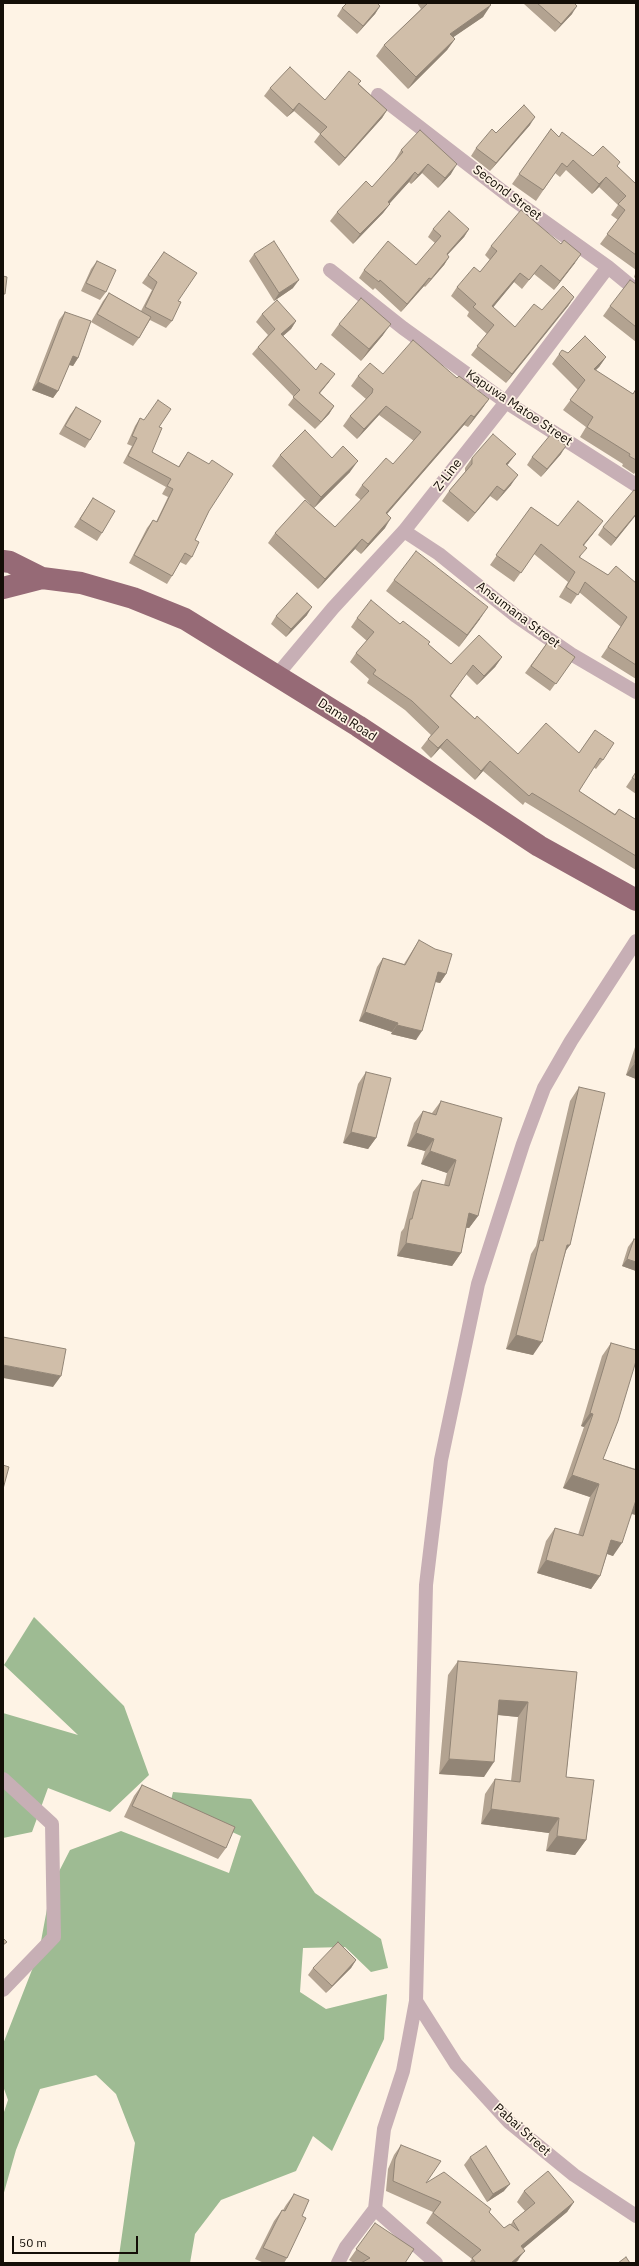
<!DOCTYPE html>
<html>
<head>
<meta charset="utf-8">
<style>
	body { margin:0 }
	#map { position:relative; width:639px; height:2266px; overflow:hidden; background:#fef3e5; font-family:"IBM Plex Sans",sans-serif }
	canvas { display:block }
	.frame { position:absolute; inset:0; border:4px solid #140e07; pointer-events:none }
	.scale { position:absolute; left:12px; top:2236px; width:126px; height:18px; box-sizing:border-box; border:2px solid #140e07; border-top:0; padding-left:5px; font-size:12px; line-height:14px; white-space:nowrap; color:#140e07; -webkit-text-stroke:3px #fef3e5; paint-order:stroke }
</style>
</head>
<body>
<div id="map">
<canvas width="639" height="2266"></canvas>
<div class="frame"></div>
<div class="scale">50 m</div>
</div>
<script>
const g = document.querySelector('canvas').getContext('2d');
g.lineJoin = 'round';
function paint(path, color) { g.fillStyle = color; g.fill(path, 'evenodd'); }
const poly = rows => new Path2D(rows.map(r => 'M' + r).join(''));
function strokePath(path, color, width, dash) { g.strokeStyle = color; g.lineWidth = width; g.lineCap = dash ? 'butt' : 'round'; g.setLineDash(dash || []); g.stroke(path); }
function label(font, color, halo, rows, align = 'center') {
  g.font = font + ' "IBM Plex Sans",sans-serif'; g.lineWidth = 3.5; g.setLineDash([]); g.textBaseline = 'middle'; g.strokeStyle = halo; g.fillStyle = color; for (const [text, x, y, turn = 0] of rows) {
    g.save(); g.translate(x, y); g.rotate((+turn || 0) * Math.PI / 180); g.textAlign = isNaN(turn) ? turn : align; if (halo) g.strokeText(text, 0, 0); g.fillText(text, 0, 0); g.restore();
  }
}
paint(poly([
	[34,1617,124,1706,149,1775,110,1812,48,1788,32,1832,3,1838,3,1713,78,1735,4,1665],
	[173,1792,251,1799,315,1893,381,1939,388,1968,371,1972,345,1947,303,1948,300,1992,326,2009,387,1994,384,2039,332,2151,313,2136,296,2171,221,2200,195,2234,190,2263,118,2263,135,2143,116,2094,96,2075,40,2089,16,2150,3,2196,3,2115,8,2100,3,2086,3,2044,39,1952,51,1887,70,1850,121,1831,229,1873,241,1836,170,1804]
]), '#9ebb93');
strokePath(poly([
	[378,95,510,197,608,267,636,290],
	[330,270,403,328,506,402,636,485],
	[404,531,439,554,516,616,571,654,636,692],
	[277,675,333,608,404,531,506,402,608,267],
	[3,1779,52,1824,54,1937,3,1990],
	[416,2001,456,2064,509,2122,574,2175,636,2216],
	[375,2209,384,2129,403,2071,416,2001,426,1585,441,1460,478,1284,523,1144,544,1088,571,1041,636,941],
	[375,2209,436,2263],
	[338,2263,346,2247,375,2209]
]), '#c7afb5', 14);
strokePath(poly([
	[3,561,10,562,42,578,81,583,133,598,185,619,358,726,539,846,636,900],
	[3,588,42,578]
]), '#966a76', 22);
paint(poly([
	[377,3,380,6,375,14,357,34,337,16,342,8],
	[417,3,489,3,483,17,453,37,455,39,447,50,408,89,376,56,384,45,421,9],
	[524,3,574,3,572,14,555,32,524,4],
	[359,84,387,110,382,118,339,166,314,142,320,134,294,111,287,117,264,96,270,88,325,100],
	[530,125,490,171,471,156,476,148,496,133],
	[551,129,559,137,593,156,617,166,636,184,636,270,600,244,618,220,611,215,618,205,599,187,592,194,566,170,560,177,555,173,536,201,512,184],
	[401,150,451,174,438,188,422,173,411,184,409,182,389,203,390,204,383,213,353,244,330,221,337,212,372,187,396,161,395,160],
	[433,229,469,229,464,237,447,255,449,257,444,265,425,287,424,286,401,312,375,288,373,290,359,278,364,270,416,265,435,243,428,237],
	[491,246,575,263,554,290,534,274,522,289,514,282,493,307,515,327,542,310,574,297,568,306,506,383,471,355,487,334,467,316,469,312,451,296,457,287,480,272,490,260,485,255],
	[164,252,178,301,172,321,166,328,150,320,139,338,133,346,91,322,103,301,109,293,141,311,152,290,142,283],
	[254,254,293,288,274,301,249,261],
	[97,261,106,292,100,300,81,291,91,269],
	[636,271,636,279,634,277],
	[636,284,636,342,603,316,610,306],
	[65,312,78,358,73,366,69,365,58,391,53,398,32,390,59,320],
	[262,314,296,321,291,329,283,336,316,370,329,382,320,393,334,406,329,414,315,429,288,405,294,397,252,354,258,347,268,335,256,322],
	[339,324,383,335,361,361,331,335],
	[568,353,606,357,599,367,595,370,633,394,636,389,636,471,634,474,622,466,623,464,580,437,586,427,563,410,578,390,552,364,559,354],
	[383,374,457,378,489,399,468,427,464,425,387,514,385,528,361,554,355,549,318,589,268,543,275,533,310,504,272,466,280,455,350,472,314,508,335,527,361,500,355,495,362,485,393,464,414,441,379,415,357,439,343,426,350,416,366,399,351,386,358,376],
	[76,407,90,440,85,448,59,434,70,415],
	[140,418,159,427,152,452,178,467,188,452,209,511,195,540,192,557,186,565,180,562,172,576,167,584,129,563,147,528,153,520,156,522,168,497,162,494,166,487,123,463,132,446,127,444,135,426],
	[561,454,541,477,527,465,532,457],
	[472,458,509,463,507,465,511,485,497,501,490,496,468,522,442,501,449,491,465,472,465,468],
	[93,498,102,533,97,541,74,527],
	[531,507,558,526,596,530,584,545,580,558,608,575,636,583,636,679,601,657,621,627,579,592,571,604,559,597,568,582,534,554,514,582,490,565],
	[636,515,611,546,598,535,603,527],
	[394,580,480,619,459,647,386,591],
	[307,615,286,637,271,624,276,616],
	[357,618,400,624,428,644,451,664,502,657,495,667,477,685,466,674,451,696,475,719,518,754,579,753,595,730,603,760,596,769,593,767,579,791,615,814,619,809,635,819,636,817,636,870,525,802,523,805,483,771,475,780,440,748,431,758,421,748,428,739,431,735,405,710,367,683,369,679,350,662,356,653,367,641,351,627],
	[550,639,575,657,550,691,525,673],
	[636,772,636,794,626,787],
	[419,940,446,974,440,983,435,982,416,1040,391,1034,392,1032,359,1021,377,967,383,958,404,964],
	[636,1044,636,1079,626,1075],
	[366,1072,376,1138,368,1149,343,1143,358,1084],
	[579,1087,566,1251,533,1355,506,1349,531,1254,536,1246,570,1101],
	[441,1101,478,1216,469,1228,466,1228,461,1253,452,1266,397,1256,401,1232,404,1228,413,1192,422,1180,444,1185,447,1173,421,1164,425,1151,407,1146,414,1123,423,1111,432,1113],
	[634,1239,636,1271,622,1266,628,1247],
	[611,1343,603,1459,636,1469,636,1515,631,1514,613,1556,607,1554,600,1576,591,1589,537,1573,546,1541,555,1528,578,1535,590,1497,563,1488,584,1427,581,1426,602,1356],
	[458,1661,577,1672,566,1777,586,1840,575,1855,546,1851,549,1833,481,1824,485,1794,495,1779,511,1781,518,1717,498,1715,484,1777,439,1774,448,1675],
	[142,1785,226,1848,218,1859,124,1817,134,1796],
	[356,1960,351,1968,326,1993,308,1975,313,1968],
	[401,2145,426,2183,489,2212,504,2228,511,2224,513,2221,525,2211,517,2202,524,2191,574,2202,567,2212,523,2249,518,2261,515,2263,469,2263,472,2259,426,2223,433,2212,386,2191,388,2169,394,2155],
	[470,2157,504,2191,487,2202,464,2165],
	[294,2194,287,2258,284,2263,264,2263,255,2259,274,2221,282,2210,283,2210,286,2205],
	[375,2223,405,2263,354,2263,349,2260]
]), '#b3a391');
paint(poly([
	[491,5,483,17,442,45,450,34],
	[380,6,375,14,357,34,363,26],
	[577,6,572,14,555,32,561,24],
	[455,39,447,50,408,89,416,77],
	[299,103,294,111,287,117],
	[387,110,382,118,339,166,345,158],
	[535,117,530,125,490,171,496,163],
	[428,164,422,173,411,184,418,175],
	[457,164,451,174,438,188,445,178],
	[415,172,409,182,382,212,388,202],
	[606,177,599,187,592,194,599,184],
	[390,204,383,213,353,244,360,234],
	[469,229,464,237,441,262,447,254],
	[581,254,575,263,554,290,560,281],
	[449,257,444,265,425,287,431,279],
	[520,273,514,282,486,316,492,306],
	[429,278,424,286,401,312,407,304],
	[299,280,293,288,274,301,279,293],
	[574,297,568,306,506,383,512,374],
	[296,321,291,329,276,342,281,334],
	[391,324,383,335,361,361,369,349],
	[73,356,78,358,73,366,67,364],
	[606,357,599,367,587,379,594,369],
	[335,374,329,382,314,400,319,393],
	[38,382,58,391,53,398,32,390],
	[489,399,482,409,468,427,474,417],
	[334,406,329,414,315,429,321,422],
	[386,406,379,415,357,439,364,429],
	[471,415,464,425,379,523,386,513],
	[566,446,561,454,541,477,547,469],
	[516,454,509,463,499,474,506,464],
	[358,461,350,472,314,508,321,497],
	[518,475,511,485,497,501,504,491],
	[497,486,490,496,468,522,475,513],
	[636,514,636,515,611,546,616,538],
	[391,518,385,528,361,554,368,544],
	[603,521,596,530,577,554,583,545],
	[362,539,355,549,318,589,325,579],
	[312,607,307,615,286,637,291,629],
	[488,607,480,619,459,647,467,635],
	[502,657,495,667,477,685,484,676],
	[447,739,440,748,431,758,438,748],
	[490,761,483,771,475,780,481,771],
	[438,972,446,974,440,983,432,981],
	[365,1012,398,1023,392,1032,359,1021],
	[397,1025,422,1031,416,1040,391,1034],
	[634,1064,636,1065,636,1079,626,1075],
	[351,1132,376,1138,368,1149,343,1143],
	[416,1133,434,1139,425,1151,407,1146],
	[430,1151,456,1160,447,1173,421,1164],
	[469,1213,478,1216,469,1228,460,1226],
	[406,1243,461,1253,452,1266,397,1256],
	[567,1245,570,1245,560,1259],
	[627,1259,636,1262,636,1271,622,1266],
	[516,1335,542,1342,533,1355,506,1349],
	[3,1365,61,1376,53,1387,3,1378],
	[590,1413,593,1414,584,1427,581,1426],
	[572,1475,599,1484,590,1497,563,1488],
	[636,1500,636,1515,627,1512],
	[611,1540,622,1543,613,1556,602,1552],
	[546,1560,600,1576,591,1589,537,1573],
	[499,1700,528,1702,518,1717,489,1714],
	[449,1759,494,1762,484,1777,439,1774],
	[491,1809,559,1818,549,1833,481,1824],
	[557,1836,586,1840,575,1855,546,1851],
	[356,1960,351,1968,326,1993,332,1986],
	[510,2184,504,2191,487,2202,493,2194],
	[574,2202,567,2212,513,2257,521,2246],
	[525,2251,515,2263,511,2263]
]), '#928576');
const building = poly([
	[347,3,377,3,380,6,363,26,342,8,347,3],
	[428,3,489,3,491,5,450,34,455,39,416,77,384,45,428,3],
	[537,3,574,3,577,6,561,24,537,3],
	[290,67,325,100,349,71,361,81,358,84,387,110,345,158,320,134,327,127,299,103,293,110,270,88,290,67],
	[524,105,535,117,496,163,476,148,492,129,496,133,524,105],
	[551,129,559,137,562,132,593,156,603,146,620,162,617,166,636,184,636,255,607,234,625,210,618,204,626,196,606,177,599,184,573,160,567,167,562,163,543,190,519,174,551,129],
	[420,130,457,164,445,178,428,164,418,175,415,172,388,202,390,204,360,234,337,212,366,181,372,187,403,152,401,150,420,130],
	[521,210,561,244,564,240,581,254,560,281,541,265,529,280,520,273,492,306,515,327,534,304,542,310,563,286,574,297,512,374,477,346,494,325,473,307,476,304,457,287,474,267,480,272,497,251,491,246,521,210],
	[449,211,469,229,447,254,449,257,431,279,429,278,407,304,380,280,379,282,364,270,388,241,416,265,441,236,433,229,449,211],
	[274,241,299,280,279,293,254,254,274,241],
	[164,252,197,273,178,301,181,302,172,321,145,307,157,282,148,275,164,252],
	[97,261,116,270,106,292,86,283,97,261],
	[3,276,7,277,5,294,3,294,3,276],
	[630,280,636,284,636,327,610,306,630,280],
	[109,293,151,317,139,338,97,314,109,293],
	[361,298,391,324,369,349,339,324,361,298],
	[277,300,296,321,281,334,316,370,321,363,335,374,319,393,334,406,321,422,293,397,300,390,258,347,275,329,262,314,277,300],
	[65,312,91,321,78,358,73,356,58,391,38,382,65,312],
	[585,336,606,357,594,369,633,394,636,389,636,460,629,456,630,454,587,427,593,417,570,400,585,380,559,354,562,350,568,353,585,336],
	[413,340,457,378,459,376,489,399,474,417,471,415,386,513,391,518,368,544,362,539,325,579,275,533,305,500,335,527,369,491,362,485,386,458,393,464,421,432,386,406,364,429,350,416,372,393,373,389,358,376,370,363,383,374,413,340],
	[158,400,171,409,159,427,162,428,152,452,179,467,188,452,209,464,212,460,233,474,209,511,195,540,199,542,192,557,185,553,172,576,134,555,153,520,157,522,173,489,167,486,171,479,128,456,137,438,132,436,140,418,144,420,158,400],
	[76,407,101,421,90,440,65,426,76,407],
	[305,430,332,458,343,446,358,461,321,497,280,455,305,430],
	[493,434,516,454,506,464,518,475,504,491,497,486,475,513,449,491,472,464,472,458,493,434],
	[551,434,566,446,547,469,532,457,551,434],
	[634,490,636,492,636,514,616,538,603,527,634,490],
	[93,498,115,511,102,533,80,519,93,498],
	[578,501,603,521,583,545,587,548,579,557,608,575,616,566,636,583,636,665,608,647,627,617,585,582,578,595,566,587,575,572,541,544,521,573,496,555,531,507,558,526,578,501],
	[416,551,488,607,467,635,394,580,416,551],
	[297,593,312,607,291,629,276,616,297,593],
	[371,600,400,624,403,621,430,642,428,644,451,664,479,635,502,657,484,676,473,665,450,696,475,719,477,716,518,754,546,723,579,753,595,730,614,743,603,760,600,758,579,791,615,815,619,809,635,819,636,818,636,856,532,793,529,796,490,761,481,771,447,739,438,748,428,739,439,727,412,701,373,674,376,670,356,653,374,632,357,618,371,600],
	[550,639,575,657,556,684,531,666,550,639],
	[636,772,636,780,632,778,636,772],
	[419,940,435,949,452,954,446,974,438,972,422,1031,397,1025,398,1023,365,1012,383,958,405,965,419,940],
	[636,1057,636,1065,634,1064,636,1057],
	[366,1072,391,1078,376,1138,351,1132,366,1072],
	[579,1087,605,1093,570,1245,567,1245,542,1342,516,1335,540,1240,543,1241,579,1087],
	[441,1101,502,1118,478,1216,469,1213,461,1253,406,1243,410,1219,412,1219,422,1180,449,1186,456,1160,430,1151,434,1139,416,1133,423,1111,436,1115,441,1101],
	[634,1239,636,1240,636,1262,627,1259,634,1239],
	[3,1337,66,1349,61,1376,3,1365,3,1337],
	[611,1343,636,1350,636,1361,618,1421,603,1459,636,1470,636,1500,622,1543,611,1540,600,1576,546,1560,555,1528,583,1536,599,1484,572,1475,593,1414,590,1413,611,1343],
	[3,1465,9,1467,3,1489,3,1465],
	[458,1661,577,1672,566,1777,594,1780,586,1840,557,1836,559,1818,491,1809,495,1779,520,1782,528,1702,499,1700,494,1762,449,1759,458,1661],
	[142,1785,235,1827,226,1848,132,1806,142,1785],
	[3,1938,7,1942,3,1945,3,1938],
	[338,1942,356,1960,332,1986,313,1968,338,1942],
	[401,2145,441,2161,426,2183,444,2172,491,2209,489,2212,504,2228,510,2224,519,2231,513,2221,535,2203,524,2191,548,2171,574,2202,521,2246,525,2251,511,2263,476,2263,472,2258,481,2250,433,2213,441,2202,393,2181,395,2159,401,2145],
	[486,2146,510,2184,493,2194,470,2157,486,2146],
	[294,2194,309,2200,302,2216,306,2218,287,2258,263,2248,282,2210,285,2211,294,2194],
	[375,2223,414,2249,405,2263,361,2263,370,2258,356,2249,375,2223],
	[626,2257,630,2263,618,2263,626,2257]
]);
paint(building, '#d0bea9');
strokePath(building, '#928576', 1);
label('13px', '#140e07', '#fef3e5', [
	["Second Street",507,193,37],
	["Kapuwa Matoe Street",519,408,34],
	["Z-Line",448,475,-52],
	["Ansumana Street",518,615,37],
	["Dama Road",347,720,33],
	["Pabai Street",522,2130,42]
]);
</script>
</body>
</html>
